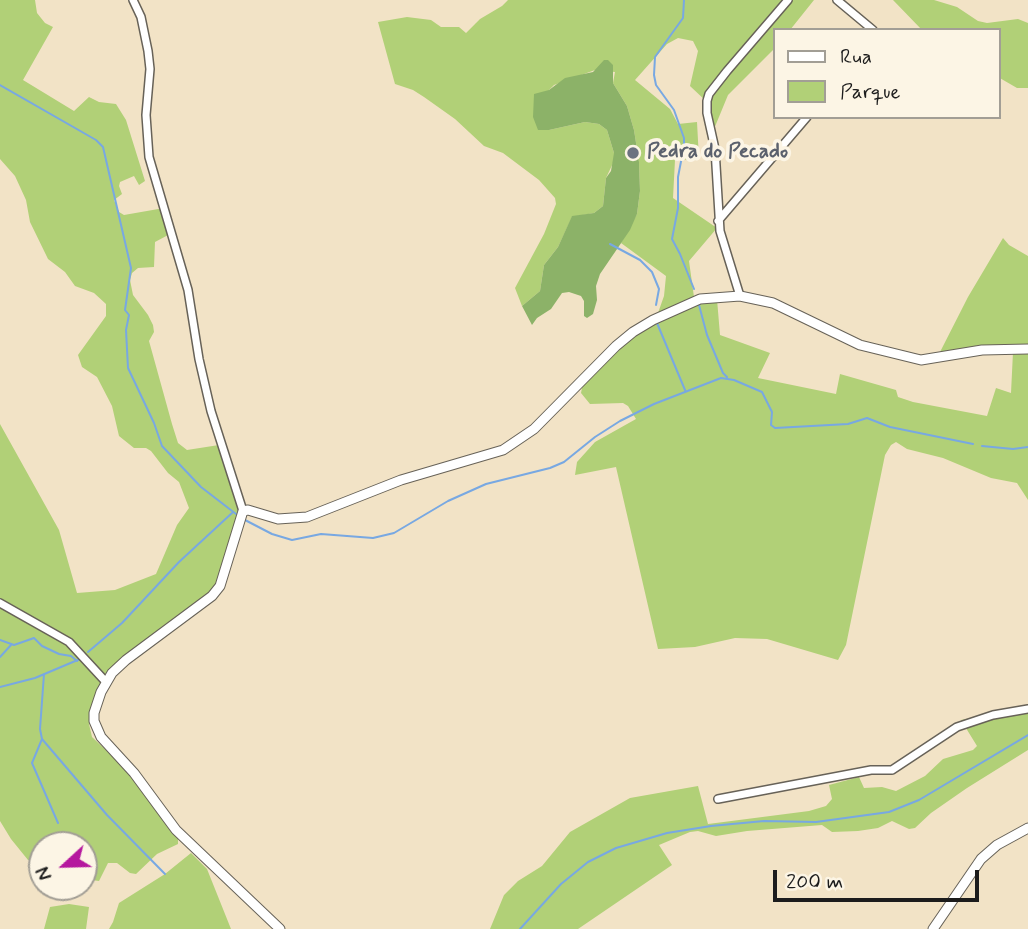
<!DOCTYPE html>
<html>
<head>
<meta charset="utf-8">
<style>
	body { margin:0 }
	#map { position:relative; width:1028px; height:929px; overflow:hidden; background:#f2e3c6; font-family:Mynerve,sans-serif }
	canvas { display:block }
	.legend { position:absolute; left:773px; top:28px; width:228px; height:91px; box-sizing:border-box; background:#fcf5e5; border:2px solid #a29e95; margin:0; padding:9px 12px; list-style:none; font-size:21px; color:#1c1c1c }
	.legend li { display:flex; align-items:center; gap:14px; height:35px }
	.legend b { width:35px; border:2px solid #a29e95 }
	.north { position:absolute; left:28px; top:831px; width:70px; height:70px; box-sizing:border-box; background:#fcf5e5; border:2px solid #a29e95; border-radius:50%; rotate:248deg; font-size:19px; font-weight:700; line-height:28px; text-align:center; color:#1c1c1c }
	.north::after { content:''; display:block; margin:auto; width:24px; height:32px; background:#b5179e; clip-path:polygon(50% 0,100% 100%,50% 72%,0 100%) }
	.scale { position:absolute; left:773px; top:870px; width:206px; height:32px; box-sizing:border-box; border:4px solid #1c1c1c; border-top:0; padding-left:9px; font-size:21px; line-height:24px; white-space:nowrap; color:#1c1c1c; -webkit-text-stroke:5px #fcf5e5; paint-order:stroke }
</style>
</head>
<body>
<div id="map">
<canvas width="1028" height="929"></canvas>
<ul class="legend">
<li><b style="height:9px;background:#fff"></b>Rua</li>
<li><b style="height:19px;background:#b1d077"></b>Parque</li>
</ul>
<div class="north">N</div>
<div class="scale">200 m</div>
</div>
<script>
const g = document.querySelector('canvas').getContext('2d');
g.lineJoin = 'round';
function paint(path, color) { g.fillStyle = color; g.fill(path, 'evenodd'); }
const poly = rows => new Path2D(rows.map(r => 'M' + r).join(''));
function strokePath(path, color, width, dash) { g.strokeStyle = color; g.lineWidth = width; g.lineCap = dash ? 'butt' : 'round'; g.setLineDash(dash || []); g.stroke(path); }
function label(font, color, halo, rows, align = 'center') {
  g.font = font + ' Mynerve,sans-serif'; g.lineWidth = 7; g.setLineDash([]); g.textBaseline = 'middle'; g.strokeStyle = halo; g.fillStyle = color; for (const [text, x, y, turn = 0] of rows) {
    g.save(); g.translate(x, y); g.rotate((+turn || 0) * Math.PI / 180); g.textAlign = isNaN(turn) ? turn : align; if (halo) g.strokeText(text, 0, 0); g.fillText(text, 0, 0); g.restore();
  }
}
paint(poly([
	[0,0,35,0,37,13,45,23,53,27,23,80,74,111,89,97,99,102,116,104,126,120,145,181,139,185,134,176,120,182,119,186,122,194,114,200,119,212,124,215,164,208,170,234,155,242,154,267,138,268,132,273,130,280,133,295,148,315,153,325,154,332,149,341,172,424,178,443,187,450,219,445,240,505,237,507,239,515,219,582,212,592,163,626,119,662,100,684,89,724,92,737,126,769,178,838,178,844,157,854,136,874,130,873,117,863,108,863,99,881,84,879,84,845,42,845,42,861,28,860,11,839,0,821,0,424,59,530,77,593,115,590,156,574,177,525,189,508,179,482,168,473,151,451,146,448,134,448,119,436,112,406,97,377,82,367,78,355,106,316,106,304,94,293,75,286,65,272,48,259,30,222,26,200,15,176,0,159],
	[508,0,814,0,790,30,774,30,774,49,728,95,714,129,707,102,690,86,698,51,693,41,678,38,667,44,635,80,670,109,678,124,697,122,699,159,675,160,673,198,717,228,689,261,694,297,658,313,664,296,666,276,621,243,637,214,640,191,639,162,634,130,627,106,613,83,615,72,595,70,554,85,549,90,549,130,585,122,599,124,607,130,614,153,614,161,606,178,603,206,594,213,572,217,558,247,544,265,540,291,522,306,515,288,544,234,556,204,555,198,539,180,503,153,484,146,455,119,424,97,413,90,395,84,378,22,407,17,431,20,441,27,459,27,466,33,480,19,502,6],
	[893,0,934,0,957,7,978,21,987,23,1018,19,1028,23,1028,88,1017,88,998,77,998,30,922,30],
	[1003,238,1009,245,1028,256,1028,345,980,345,939,354,968,297],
	[717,299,720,335,770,353,758,378,836,394,840,374,896,390,898,397,913,402,987,416,996,388,1011,393,1013,352,1028,351,1028,500,1017,483,991,478,943,458,907,449,896,442,891,445,885,455,846,645,838,660,767,639,735,638,695,647,658,649,616,467,575,475,577,462,595,442,636,419,628,406,623,403,590,404,581,393,583,383,609,356,639,330,704,301],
	[1028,707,1028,750,967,788,931,813,915,828,909,829,892,821,878,828,858,831,832,832,822,825,747,831,716,836,698,831,690,832,659,845,672,865,578,929,490,929,504,895,518,881,542,866,570,832,630,798,698,786,708,824,809,811,826,806,832,799,829,785,859,777,864,788,882,787,896,791,925,776,943,759,973,750,977,746,961,720],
	[191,853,207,869,231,929,109,929,113,922,119,903,165,874],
	[69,904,89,907,86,929,44,929,50,907]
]), '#b1d077');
paint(poly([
	[604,60,608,60,613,65,613,83,627,106,634,130,639,162,640,191,637,214,630,230,600,274,596,286,597,300,593,314,587,318,584,316,584,301,581,296,569,292,562,293,551,309,537,318,532,325,522,306,540,291,544,265,558,247,572,216,594,213,603,206,606,178,611,171,614,153,607,130,599,124,585,122,549,130,538,130,533,117,534,94,549,90,565,78,593,72]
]), '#8cb268');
strokePath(poly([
	[684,0,683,18,655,57,654,75,656,85,674,110,684,138,684,146,678,177,678,208,672,239,680,254,694,289],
	[0,85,96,140,103,147,131,268,125,310,129,315,126,330,128,368,154,423,162,446,201,487,236,514],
	[610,244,640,260,652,272,659,289,656,305],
	[699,305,707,335,723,373,727,377],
	[657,323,685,390],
	[982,446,1013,449,1028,447],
	[245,520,272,534,292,540,321,534,373,538,394,533,448,501,486,484,550,468,564,462,595,437,620,421,654,404,721,378,734,380,762,392,772,412,771,425,775,428,848,424,867,418,890,427,973,444],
	[0,640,14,645,34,638,42,646,59,654,71,656,77,661],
	[88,652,122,623,179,562,232,513],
	[0,657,11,645],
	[44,674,40,729,42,739,32,763,58,823],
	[0,687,35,678,80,659],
	[42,739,107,815,165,874],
	[520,929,561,884,588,862,616,848,667,833,711,826,764,821,816,822,889,812,919,800,1028,735]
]), '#78a8e2', 2);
const minor = poly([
	[133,0,141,17,148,51,150,69,146,115,149,157,188,290,199,359,211,411,243,511],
	[837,0,873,30],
	[718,221,807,117],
	[740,296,720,231,715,149,707,113,707,101,709,94,727,71,788,0],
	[0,603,69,642,106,682],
	[718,799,871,770,892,770,957,727,993,715,1028,709]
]);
const tertiary = poly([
	[280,929,176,830,134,773,101,737,94,721,94,713,101,692,112,673,126,660,212,596,220,586,243,511,248,510,278,519,307,517,401,480,503,450,534,429,616,346,633,332,653,320,700,299,740,296,773,303,860,345,921,360,982,350,1028,349],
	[933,929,981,859,997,845,1028,828]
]);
strokePath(minor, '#676258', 10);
strokePath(tertiary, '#676258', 11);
strokePath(minor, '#fff', 7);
strokePath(tertiary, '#fff', 9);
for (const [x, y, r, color] of [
	[633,153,7,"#6b7280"]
]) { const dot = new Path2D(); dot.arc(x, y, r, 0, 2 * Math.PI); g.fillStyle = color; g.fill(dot); strokePath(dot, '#fcf5e5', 2.5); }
label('bold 21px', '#5b616d', '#fcf5e5', [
	["Pedra do Pecado",647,153]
], 'left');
</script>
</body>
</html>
